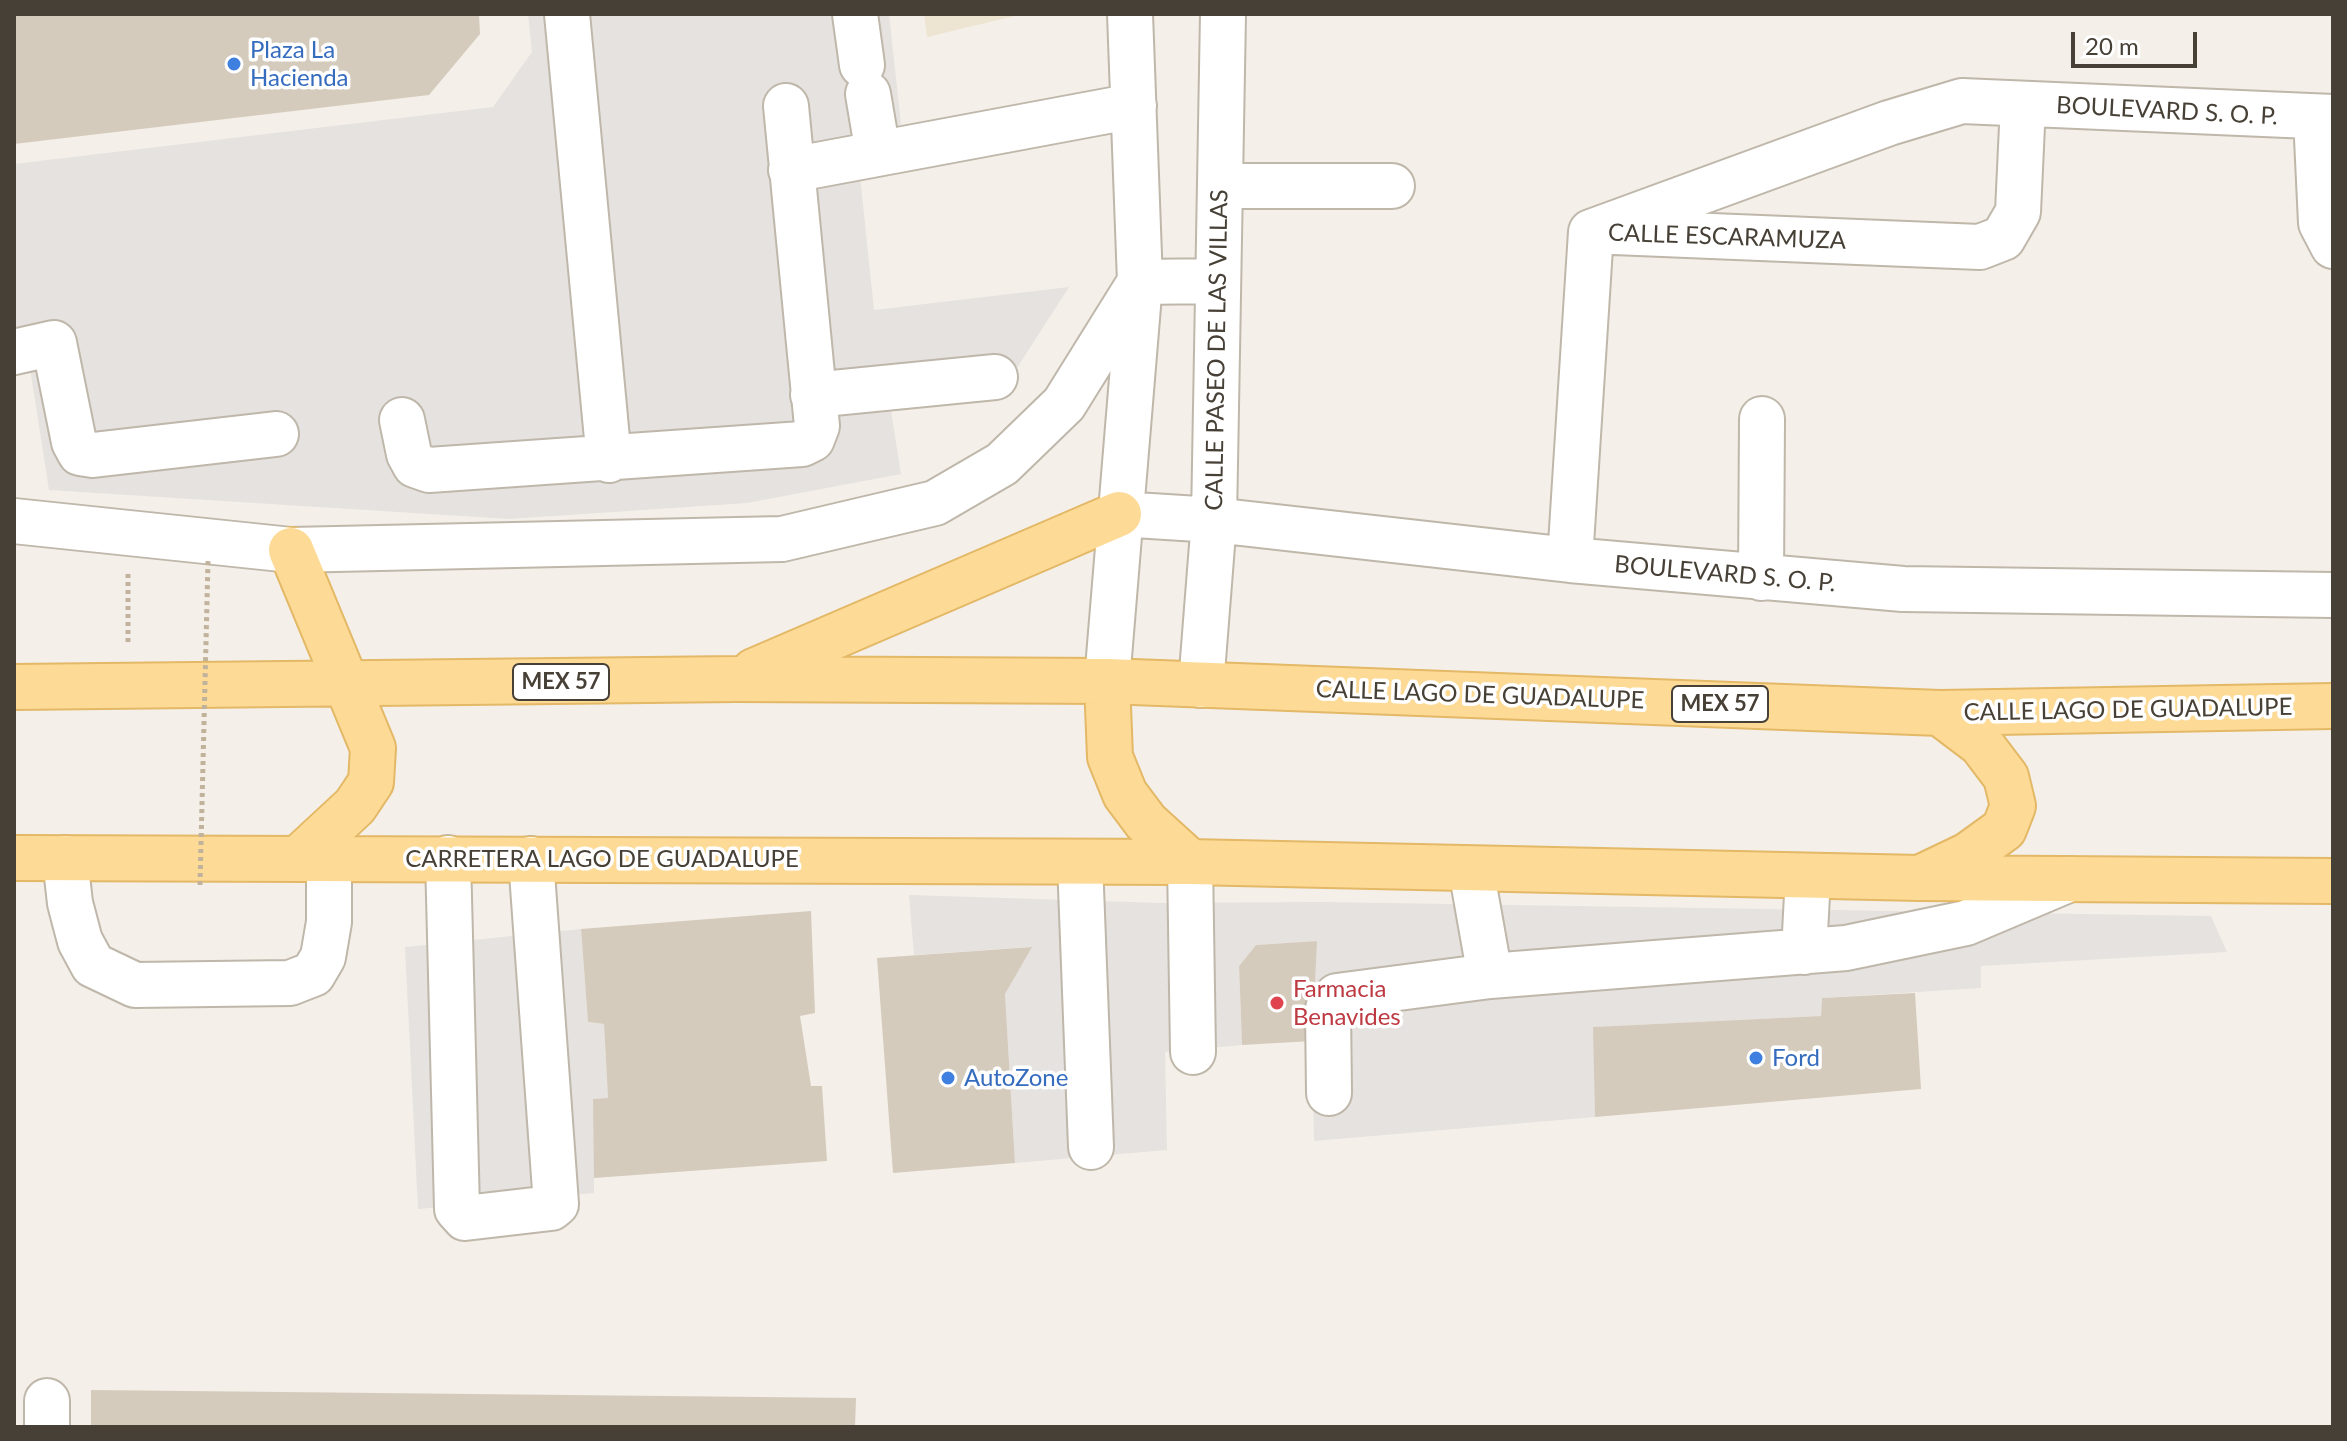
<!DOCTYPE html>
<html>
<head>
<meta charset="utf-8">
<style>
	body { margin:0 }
	#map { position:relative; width:2347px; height:1441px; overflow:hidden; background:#f4efe8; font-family:Lato,sans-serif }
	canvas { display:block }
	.frame { position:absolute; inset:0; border:16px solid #474036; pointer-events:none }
	.scale { position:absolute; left:2071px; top:32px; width:126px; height:36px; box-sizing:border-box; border:4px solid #474036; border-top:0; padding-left:10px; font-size:24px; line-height:28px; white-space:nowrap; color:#474036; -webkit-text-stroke:6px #fff; paint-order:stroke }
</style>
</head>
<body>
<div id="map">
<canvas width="2347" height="1441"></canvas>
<div class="frame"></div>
<div class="scale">20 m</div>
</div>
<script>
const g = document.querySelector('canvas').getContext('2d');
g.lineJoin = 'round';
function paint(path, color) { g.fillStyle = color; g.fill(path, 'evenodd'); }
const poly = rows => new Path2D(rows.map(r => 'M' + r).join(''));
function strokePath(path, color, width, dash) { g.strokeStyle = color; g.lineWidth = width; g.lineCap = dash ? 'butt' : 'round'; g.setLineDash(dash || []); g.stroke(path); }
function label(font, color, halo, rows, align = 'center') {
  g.font = font + ' Lato,sans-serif'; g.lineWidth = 7; g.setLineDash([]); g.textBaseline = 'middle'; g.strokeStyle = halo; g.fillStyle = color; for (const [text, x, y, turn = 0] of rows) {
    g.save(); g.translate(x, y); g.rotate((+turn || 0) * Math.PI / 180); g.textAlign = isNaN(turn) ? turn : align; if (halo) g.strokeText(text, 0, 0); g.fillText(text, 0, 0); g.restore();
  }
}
paint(poly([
	[924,14,1023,14,927,37]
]), '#ede4d2');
paint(poly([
	[528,14,889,14,901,124,856,138,874,310,1069,287,997,399,891,411,901,474,747,503,509,519,49,490,30,368,14,370,14,164,493,107,532,52],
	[909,895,1163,903,1322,902,2211,916,2227,952,1981,966,1981,988,1822,998,1821,1016,1594,1027,1595,1117,1314,1141,1312,1041,1316,941,1256,945,1239,966,1242,1045,1165,1052,1167,1150,1015,1163,1005,994,1030,947,914,955],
	[581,929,588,1022,604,1024,608,1098,594,1099,594,1193,418,1209,405,947]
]), '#e5e2df');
paint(poly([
	[14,14,479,14,480,34,429,95,14,144],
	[811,911,815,1013,800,1016,811,1086,822,1086,827,1161,594,1178,593,1099,608,1098,604,1024,588,1022,581,929],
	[1317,941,1312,1041,1242,1045,1239,966,1256,945],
	[1032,947,1005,994,1015,1163,893,1173,877,958],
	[1915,993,1921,1089,1595,1117,1593,1027,1821,1016,1822,998],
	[91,1390,856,1398,855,1427,91,1427]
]), '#d5cbbd');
const minor = poly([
	[567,14,609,460],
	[855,14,862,65],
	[868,94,878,153],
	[2316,117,2321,223,2333,246],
	[791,170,1134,106],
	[1220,186,1392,186],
	[1591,232,1889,123,1962,101,2333,117],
	[1614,232,1980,247,2003,238,2018,212,2023,104],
	[14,352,54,343,74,442,80,453,93,455,276,434],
	[813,395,995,377],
	[402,420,409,454,415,465,429,470,802,444,812,439,817,426,786,106],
	[1119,514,1214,520,1570,560,1903,589,2333,595],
	[14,521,291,550,782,539,935,503,1002,464,1064,404,1140,282,1218,281],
	[1570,560,1591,232],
	[1761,578,1762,419],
	[1107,681,1140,282,1130,14],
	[1201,685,1214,520,1223,14],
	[65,858,70,903,80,941,93,965,135,985,290,983,313,974,323,957,329,922,329,857],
	[448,858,457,1209,465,1218,551,1208,556,1204,531,859],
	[1080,862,1091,1147],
	[1190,862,1193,1052],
	[1471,869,1490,976],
	[1804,952,1808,876],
	[1329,1093,1328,1009,1337,996,1490,976,1846,948,1966,923,2070,879],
	[47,1401,47,1427]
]);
const major = poly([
	[291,550,373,748,371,782,355,806,300,857],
	[754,671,1119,514],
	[1107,681,1110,757,1125,794,1146,822,1190,862],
	[14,687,737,679,1107,681,1940,713,2333,706],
	[14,858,1190,862,1920,878,2333,881],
	[1926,875,1968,855,2004,829,2013,806,2006,777,1981,744,1940,713]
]);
strokePath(minor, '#bfb7aa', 48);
strokePath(major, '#e3b866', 48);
strokePath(poly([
	[128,574,128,644]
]), '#c1b29b', 5, [4, 4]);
strokePath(minor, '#fff', 44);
strokePath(major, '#fddb97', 44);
strokePath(poly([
	[200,885,208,561]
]), '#c1b29b', 5, [4, 4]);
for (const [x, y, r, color] of [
	[234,64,8,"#3f7fe0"],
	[1277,1003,8,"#e0444e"],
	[1756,1058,8,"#3f7fe0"],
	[948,1078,8,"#3f7fe0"]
]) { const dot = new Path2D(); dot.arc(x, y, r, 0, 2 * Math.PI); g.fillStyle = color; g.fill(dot); strokePath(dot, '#fff', 3); }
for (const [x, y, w] of [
	[561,682,96],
	[1720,704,96]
]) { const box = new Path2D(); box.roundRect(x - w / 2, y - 18, w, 36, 6); g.fillStyle = '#fff'; g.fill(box); strokePath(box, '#474036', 2); }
label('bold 22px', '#474036', null, [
	["MEX 57",561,682],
	["MEX 57",1720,704]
]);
label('24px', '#366cbe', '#fff', [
	["Plaza La",250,50],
	["Hacienda",250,78],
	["Ford",1772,1058],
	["AutoZone",964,1078]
], 'left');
label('24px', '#474036', '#fff', [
	["BOULEVARD S. O. P.",2167,111,3],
	["CALLE ESCARAMUZA",1727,237,2],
	["CALLE PASEO DE LAS VILLAS",1217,350,-89],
	["BOULEVARD S. O. P.",1725,574,5],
	["CALLE LAGO DE GUADALUPE",1480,695,2],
	["CALLE LAGO DE GUADALUPE",2128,710,-1],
	["CARRETERA LAGO DE GUADALUPE",602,859]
]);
label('24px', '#be3a42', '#fff', [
	["Farmacia",1293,989],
	["Benavides",1293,1017]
], 'left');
</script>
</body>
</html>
